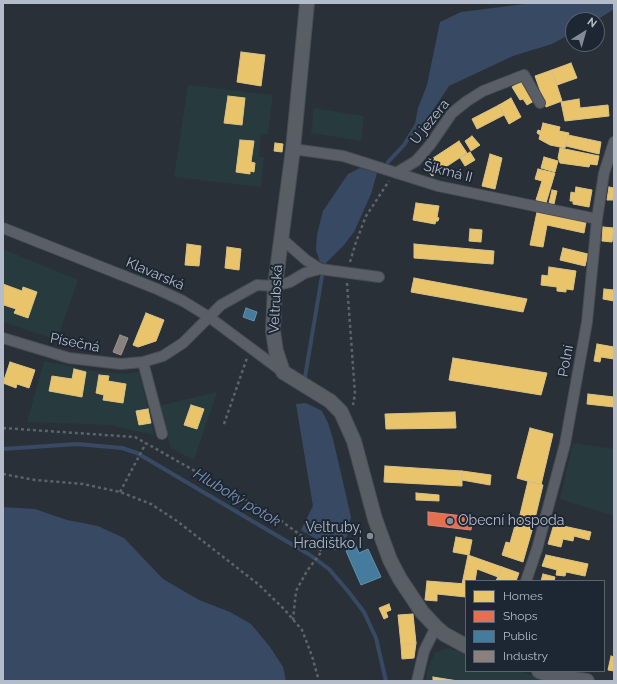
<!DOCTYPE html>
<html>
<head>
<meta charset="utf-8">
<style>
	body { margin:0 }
	#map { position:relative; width:617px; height:684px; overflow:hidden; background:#2a3038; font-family:Raleway,sans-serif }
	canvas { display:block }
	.frame { position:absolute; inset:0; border:4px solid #b4bcc9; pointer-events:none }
	.legend { position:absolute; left:465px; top:580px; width:140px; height:92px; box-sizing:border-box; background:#1d2633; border:1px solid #59626f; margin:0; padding:5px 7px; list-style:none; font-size:12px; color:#b4bcc9 }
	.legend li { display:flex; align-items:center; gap:8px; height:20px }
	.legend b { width:20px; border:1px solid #59626f }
	.north { position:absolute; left:565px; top:12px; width:40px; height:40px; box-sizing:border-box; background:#1d2633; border:1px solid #59626f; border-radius:50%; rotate:37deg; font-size:11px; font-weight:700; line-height:16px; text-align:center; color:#b4bcc9 }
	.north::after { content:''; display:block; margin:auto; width:14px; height:18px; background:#848b96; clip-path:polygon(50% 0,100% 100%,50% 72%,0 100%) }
</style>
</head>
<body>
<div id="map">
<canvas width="617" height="684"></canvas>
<div class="frame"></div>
<ul class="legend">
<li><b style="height:11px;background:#e9c46a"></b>Homes</li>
<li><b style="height:11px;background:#e76f51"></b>Shops</li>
<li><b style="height:11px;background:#457b9d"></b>Public</li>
<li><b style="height:11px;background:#8a817c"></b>Industry</li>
</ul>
<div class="north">N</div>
</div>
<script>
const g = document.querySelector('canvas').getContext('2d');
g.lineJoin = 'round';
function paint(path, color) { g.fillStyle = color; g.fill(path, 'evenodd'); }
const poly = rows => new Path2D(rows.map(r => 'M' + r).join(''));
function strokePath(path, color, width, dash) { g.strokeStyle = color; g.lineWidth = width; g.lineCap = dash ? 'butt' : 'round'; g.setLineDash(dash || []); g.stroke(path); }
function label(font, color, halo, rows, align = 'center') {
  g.font = font + ' Raleway,sans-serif'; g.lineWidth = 4; g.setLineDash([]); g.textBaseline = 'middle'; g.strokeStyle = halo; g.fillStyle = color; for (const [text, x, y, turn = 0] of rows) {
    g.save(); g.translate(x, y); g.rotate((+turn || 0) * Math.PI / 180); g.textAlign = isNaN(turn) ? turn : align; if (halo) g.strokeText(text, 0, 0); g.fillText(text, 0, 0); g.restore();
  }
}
paint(poly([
	[188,85,273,95,268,134,261,134,259,157,264,157,261,187,174,177],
	[314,108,364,116,361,141,311,133],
	[3,249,78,280,57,340,3,322],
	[44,361,94,371,126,374,139,372,154,435,109,425,27,422],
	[217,392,194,460,171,448,158,406],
	[573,443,614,449,614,516,560,499],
	[447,648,466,653,466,671,519,671,550,681,426,681,428,668,435,653]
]), '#273a3e');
paint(poly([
	[533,3,614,3,614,9,597,20,573,20,573,33,552,44,513,56,449,86,426,121,414,129,418,108,427,85,440,22,461,12],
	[360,168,377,173,371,194,354,232,344,245,325,264,320,262,316,250,317,235,323,211,348,174],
	[306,403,322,411,328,423,333,439,351,517,347,536,336,551,301,530,313,506,296,404],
	[3,507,35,509,67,520,98,526,124,538,163,579,199,600,230,612,251,624,270,647,283,667,286,681,3,681]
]), '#384963');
const homes = poly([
	[241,52,265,55,261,86,237,82,241,52],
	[571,63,577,78,557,85,552,70,571,63],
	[552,70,562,101,546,107,535,76,552,70],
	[522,81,534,101,527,105,523,99,520,100,512,87,522,81],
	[228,96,245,98,242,125,224,123,228,96],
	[511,98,521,117,509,124,499,105,511,98],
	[579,99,580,108,608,105,609,116,565,121,561,102,579,99],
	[499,105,504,115,477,129,472,119,499,105],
	[543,123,560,127,559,131,569,133,565,148,550,145,539,139,540,135,537,133,538,130,541,131,543,123],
	[568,135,601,142,599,154,566,146,568,135],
	[472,136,480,145,471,151,465,141,472,136],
	[240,140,254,141,251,162,255,163,254,172,250,171,250,174,236,172,240,140],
	[459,141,467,153,432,176,424,164,459,141],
	[275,143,283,144,282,152,274,151,275,143],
	[560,148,599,156,597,165,590,164,589,167,560,163,558,158,560,148],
	[470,152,475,160,465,166,460,158,470,152],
	[490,154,502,158,495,189,482,186,490,154],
	[544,157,558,161,555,172,541,168,544,157],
	[538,169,555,173,546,203,536,200,542,181,535,179,538,169],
	[576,187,592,190,589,207,573,204,573,201,570,201,571,192,575,193,576,187],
	[609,187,614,188,614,200,607,200,609,187],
	[552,190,557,191,554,204,549,203,552,190],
	[416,203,439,206,437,217,439,218,438,221,436,221,435,224,413,220,416,203],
	[537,212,586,222,584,233,547,225,543,247,530,245,537,212],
	[603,227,614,228,612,242,602,241,603,227],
	[470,229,482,230,481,242,469,241,470,229],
	[187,244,201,246,199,266,185,265,187,244],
	[414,244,494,251,493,264,414,258,414,244],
	[227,247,241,249,239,270,225,268,227,247],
	[563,248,588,254,585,266,560,260,563,248],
	[549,267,576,271,573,290,566,289,566,292,557,291,557,287,541,285,542,275,548,276,549,267],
	[414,278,489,292,527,299,523,312,411,292,414,278],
	[3,284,22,291,23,287,37,292,28,318,14,313,16,309,4,305,3,308,3,284],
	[604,289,614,290,614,301,603,299,604,289],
	[146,313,164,320,156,341,138,347,133,345,146,313],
	[597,344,614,347,614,359,601,357,600,362,594,361,597,344],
	[453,358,547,373,541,395,449,380,453,358],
	[10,362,35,370,29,388,17,384,16,388,3,383,10,362],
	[74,369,86,372,82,397,49,391,52,376,72,379,74,369],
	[99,375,109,376,108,381,126,384,123,403,103,400,104,395,96,393,99,375],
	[588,394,614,397,614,407,587,404,588,394],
	[191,405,204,409,197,429,184,425,191,405],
	[148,409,151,423,139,425,136,411,148,409],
	[455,412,456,428,386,429,385,414,455,412],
	[530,428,553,434,541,485,517,478,530,428],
	[385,466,462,471,462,486,384,482,385,466],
	[462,471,491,475,490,485,462,480,462,471],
	[528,481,543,485,533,527,518,523,528,481],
	[416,493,439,495,439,501,416,500,416,493],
	[516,522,533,527,523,562,502,555,506,542,510,543,516,522],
	[554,524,591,532,589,540,574,536,573,541,563,539,561,547,548,544,554,524],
	[456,537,472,540,469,555,453,552,456,537],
	[468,555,502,567,498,577,477,569,475,581,466,581,466,584,462,584,468,555],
	[546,555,588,564,585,576,566,572,565,576,556,575,557,570,542,566,546,555],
	[502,567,519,573,516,581,496,581,502,567],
	[543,574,555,577,554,581,541,581,543,574],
	[427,581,466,584,466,597,437,594,437,601,425,600,427,581],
	[389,604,391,610,386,612,388,617,384,619,379,608,389,604],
	[413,614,416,643,401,645,398,615,413,614],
	[416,643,414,658,402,659,401,645,416,643],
	[611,656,614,657,614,671,608,670,611,656],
	[433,677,458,681,433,681,433,677]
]);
paint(homes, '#e9c46a');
strokePath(homes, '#d9c286', 1);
const shops = poly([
	[428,512,473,517,471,530,428,525,428,512]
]);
paint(shops, '#e76f51');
strokePath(shops, '#d88675', 1);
const public = poly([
	[246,308,257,312,254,321,243,317,246,308],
	[356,546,359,553,368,549,381,577,361,585,346,551,356,546]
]);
paint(public, '#457b9d');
strokePath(public, '#668eaa', 1);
const industry = poly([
	[120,335,128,338,121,355,113,352,120,335]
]);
paint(industry, '#8a817c');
strokePath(industry, '#979393', 1);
strokePath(poly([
	[388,162,404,145,417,124],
	[305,377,322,276],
	[3,449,77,444,122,448,137,453,310,555,329,569,347,590,364,612,376,638,386,681]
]), '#384963', 4);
const street = poly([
	[293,149,343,156,438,186,597,219],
	[396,173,416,161,430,145,452,113,467,101,483,91,524,75,540,103],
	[3,228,157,289,183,301,209,317,283,372],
	[281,238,306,260,320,269],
	[3,338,69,358,121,364,143,362,163,356,183,343,221,305,257,285,275,286,290,282,305,273,320,269,379,277],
	[143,362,162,434],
	[526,581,537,549,565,444,587,322,597,219,604,173,614,142],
	[417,681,424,651,436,627]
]);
const secondary = poly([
	[307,3,293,149,275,286,273,331,276,351,283,372,330,401,341,412,354,441,375,519,390,560,400,579,422,612,436,627,444,634,466,646],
	[539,671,552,676,587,681]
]);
strokePath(street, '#484c53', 12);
strokePath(secondary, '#484c53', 16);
strokePath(poly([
	[350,262,356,242,366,216,389,181],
	[347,283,355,394,353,405],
	[224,424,247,358],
	[3,428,135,437,276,517,322,551,307,571,296,591,293,620],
	[3,474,35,480,83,484,120,492,151,504,177,521,258,584,284,609,302,630,312,656,319,681],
	[120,492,146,443]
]), '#5d636a', 2.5, [3, 3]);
strokePath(street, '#5a5e66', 10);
strokePath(secondary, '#595d64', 14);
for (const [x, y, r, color] of [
	[450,521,4,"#848b96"],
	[370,536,4,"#848b96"]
]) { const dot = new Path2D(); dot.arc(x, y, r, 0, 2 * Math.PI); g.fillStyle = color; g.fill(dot); strokePath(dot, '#1d2633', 1.5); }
label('14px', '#b4bcc9', '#1d2633', [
	["U jezera",430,122,-51],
	["Šikmá II",448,172,14],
	["Klavarská",155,274,23],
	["Veltrubská",276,299,-87],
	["Písečná",75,343,11],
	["Polní",566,361,-80]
]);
label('14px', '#b4bcc9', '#1d2633', [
	["Obecní hospoda",458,521],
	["Veltruby,",362,528,"right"],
	["Hradištko I",362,544,"right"]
], 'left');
label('italic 15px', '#7c92b1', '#1d2633', [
	["Hluboký potok",237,498,31]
]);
</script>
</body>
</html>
